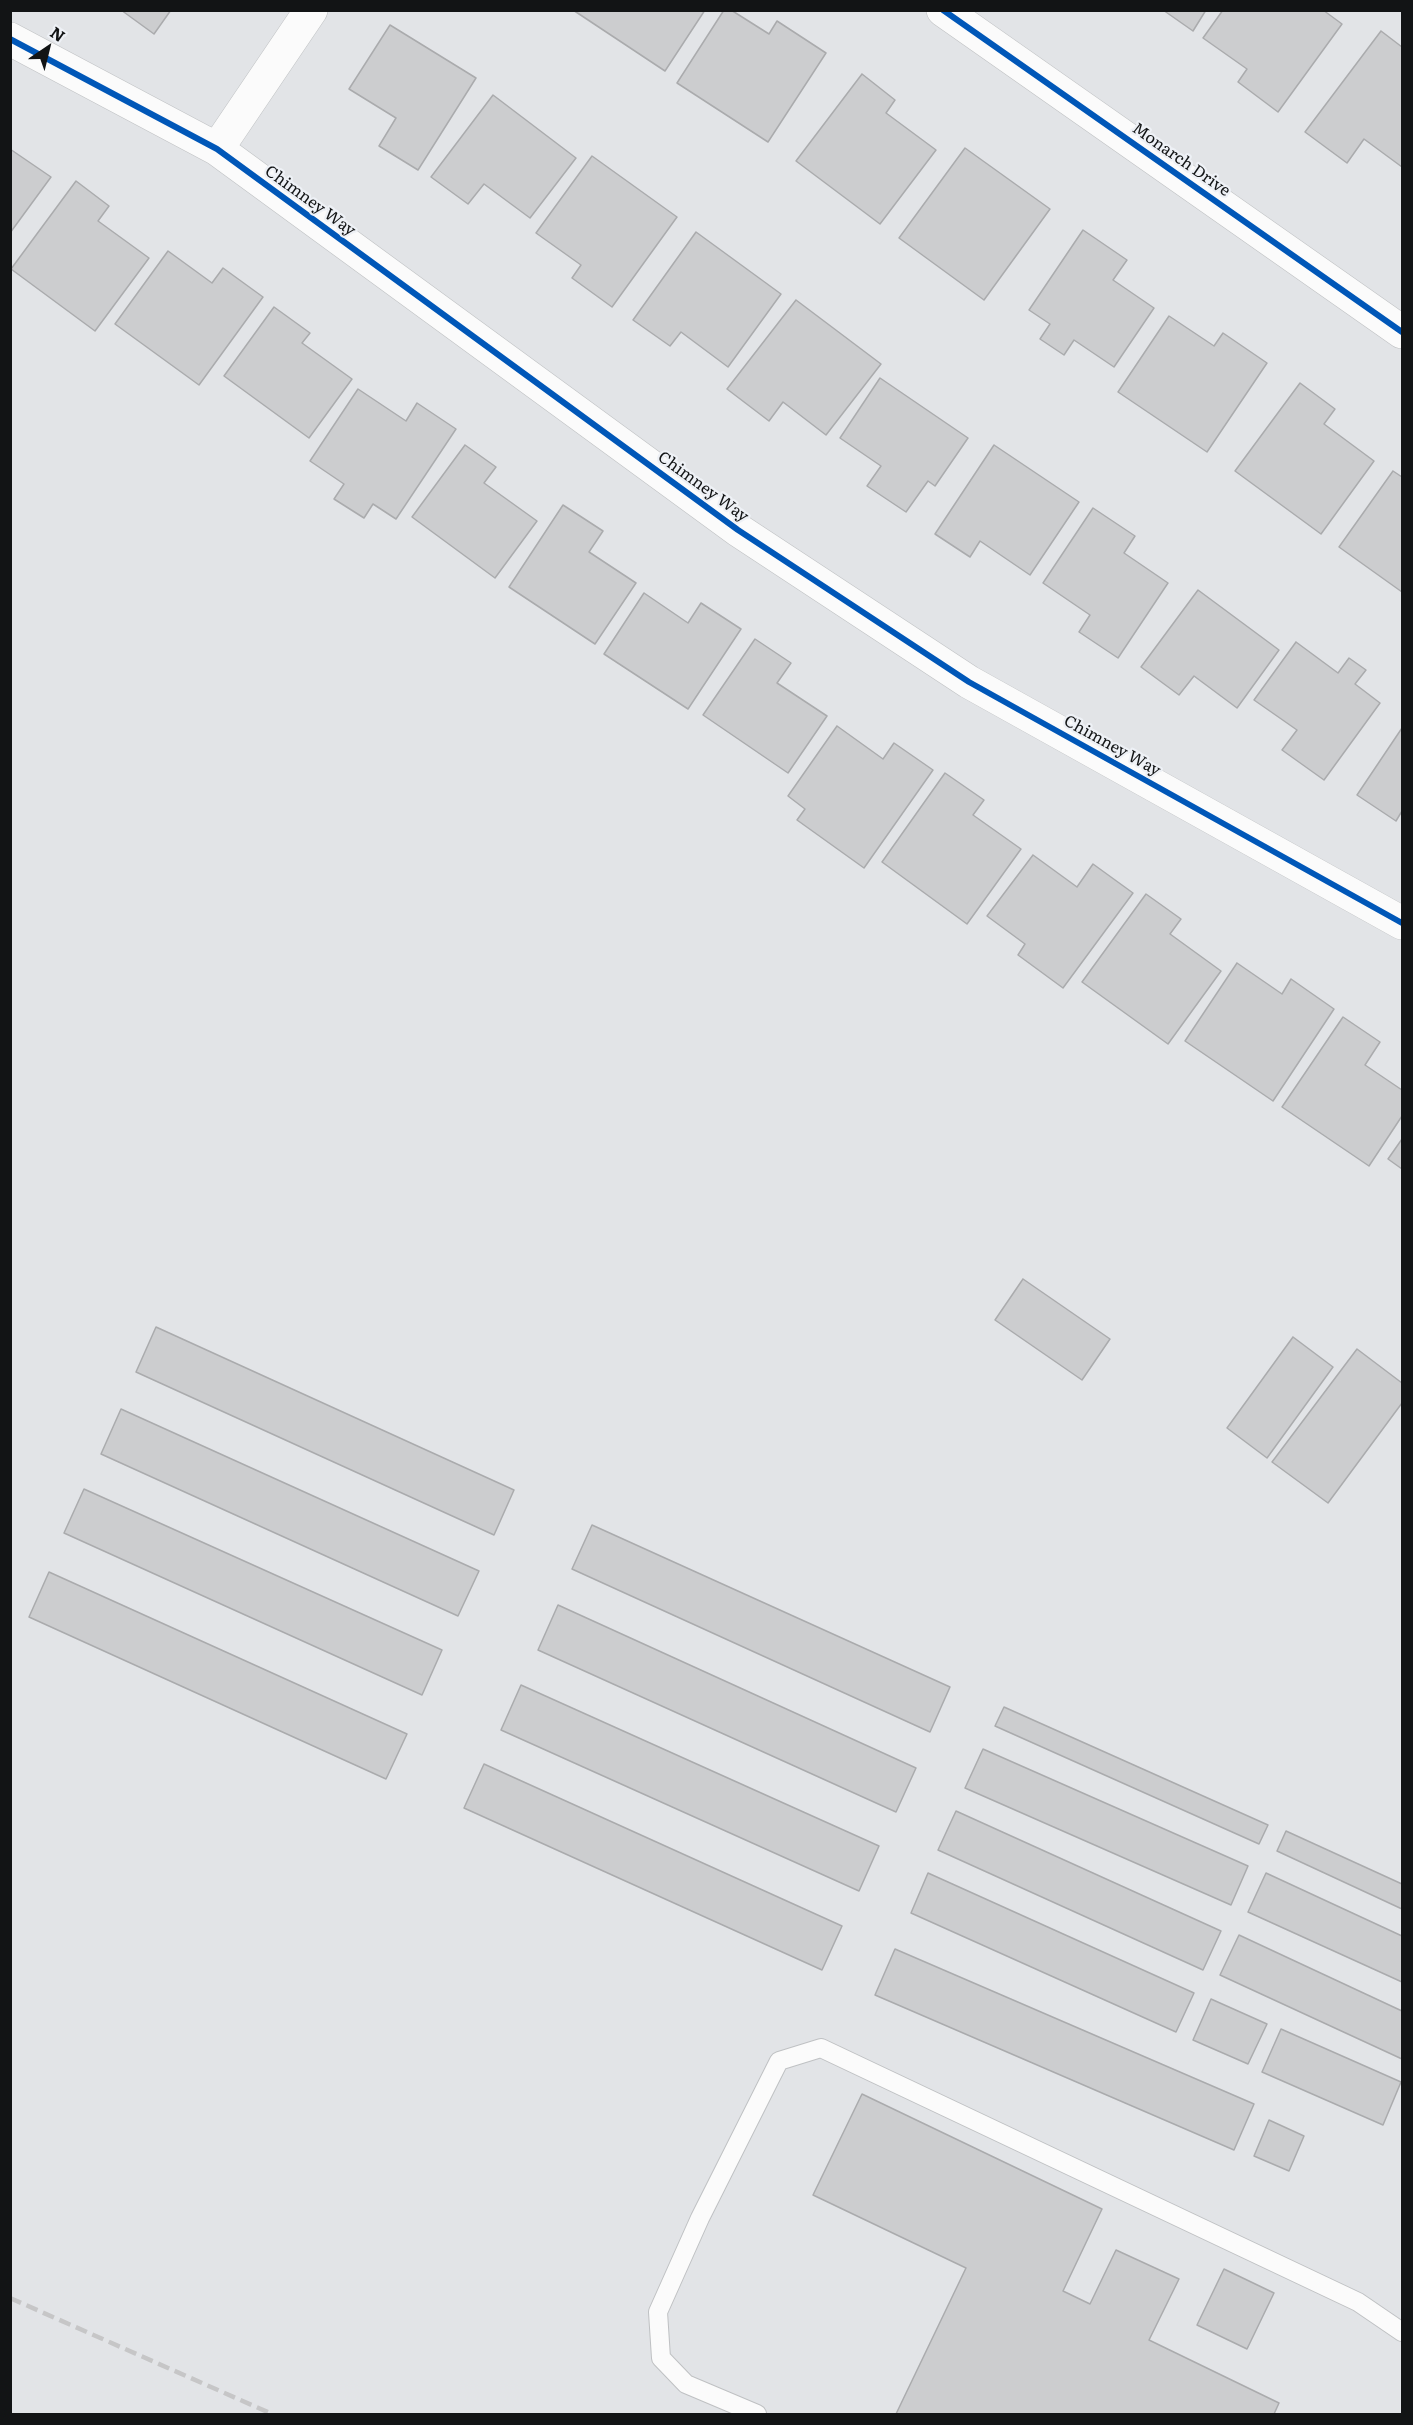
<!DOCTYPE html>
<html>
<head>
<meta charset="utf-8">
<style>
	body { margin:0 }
	#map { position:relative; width:1413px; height:2425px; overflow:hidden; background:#e2e4e7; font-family:Literata,serif }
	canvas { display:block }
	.frame { position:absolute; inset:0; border:12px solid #121415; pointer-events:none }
	.north { position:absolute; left:18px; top:18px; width:60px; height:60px; -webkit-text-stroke:4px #eef1f6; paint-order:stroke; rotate:35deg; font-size:16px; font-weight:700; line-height:24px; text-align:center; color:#121415 }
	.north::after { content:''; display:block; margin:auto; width:21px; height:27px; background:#121415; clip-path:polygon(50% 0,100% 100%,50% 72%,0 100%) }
</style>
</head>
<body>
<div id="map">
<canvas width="1413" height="2425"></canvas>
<div class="frame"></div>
<div class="north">N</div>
</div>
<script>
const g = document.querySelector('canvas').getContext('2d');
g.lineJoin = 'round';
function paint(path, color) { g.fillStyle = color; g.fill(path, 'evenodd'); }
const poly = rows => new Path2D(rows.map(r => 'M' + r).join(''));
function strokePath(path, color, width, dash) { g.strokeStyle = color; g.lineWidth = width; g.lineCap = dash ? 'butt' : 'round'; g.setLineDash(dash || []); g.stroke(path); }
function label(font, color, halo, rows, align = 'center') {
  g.font = font + ' Literata,serif'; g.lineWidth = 4.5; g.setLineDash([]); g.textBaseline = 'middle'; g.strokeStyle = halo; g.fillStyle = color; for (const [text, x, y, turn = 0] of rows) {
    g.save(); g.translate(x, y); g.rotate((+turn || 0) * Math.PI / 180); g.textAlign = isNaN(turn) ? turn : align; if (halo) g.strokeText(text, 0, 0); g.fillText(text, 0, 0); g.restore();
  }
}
const building = poly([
	[121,10,171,10,154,34,121,10],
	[573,10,705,10,665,71,573,10],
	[724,10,731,10,769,34,777,21,826,53,768,142,677,83,724,10],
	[1163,10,1206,10,1193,31,1163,10],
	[1223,10,1323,10,1342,24,1278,112,1238,82,1247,69,1203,38,1223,10],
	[390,25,476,78,418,170,379,146,396,118,349,89,390,25],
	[1381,31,1402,47,1402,167,1364,139,1347,163,1305,132,1381,31],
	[862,74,895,100,886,113,936,150,880,224,796,161,862,74],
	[493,95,576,158,530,218,484,184,468,204,431,177,493,95],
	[965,148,1050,209,984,300,899,238,965,148],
	[10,149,51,177,10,233,10,149],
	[592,156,677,217,612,307,572,278,581,265,536,233,592,156],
	[76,181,109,206,98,221,149,258,95,331,11,269,76,181],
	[1083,230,1127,260,1113,280,1154,308,1114,367,1074,340,1064,355,1040,339,1050,324,1029,310,1083,230],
	[696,232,781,294,728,367,681,332,670,346,633,320,696,232],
	[168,251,212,283,223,268,263,297,199,385,115,324,168,251],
	[796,300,881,364,826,435,783,402,769,421,727,389,796,300],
	[274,307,310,333,302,343,352,379,309,438,224,376,274,307],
	[1169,316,1214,346,1223,333,1267,363,1207,452,1118,392,1169,316],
	[880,378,968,438,935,486,928,481,906,512,867,486,881,466,840,438,880,378],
	[1300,383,1335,409,1324,424,1374,461,1321,534,1235,471,1300,383],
	[358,389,406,421,417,403,456,429,396,519,373,504,364,518,334,499,344,484,310,461,358,389],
	[465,445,496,467,484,483,537,521,495,578,412,517,465,445],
	[994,445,1079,502,1030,575,980,541,970,557,935,534,994,445],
	[1393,471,1402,477,1402,592,1339,547,1393,471],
	[563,505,603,531,589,552,636,583,595,644,509,587,563,505],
	[1093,508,1135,536,1124,553,1168,583,1118,658,1079,632,1090,615,1043,583,1093,508],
	[1198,590,1279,650,1237,708,1194,676,1179,695,1141,667,1198,590],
	[644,593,688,623,701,603,741,629,688,709,604,654,644,593],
	[755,639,791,663,777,683,827,716,788,773,703,715,755,639],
	[1296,642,1338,673,1349,658,1366,670,1355,684,1380,703,1324,780,1282,750,1297,730,1254,700,1296,642],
	[837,726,883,759,894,743,933,770,864,868,797,820,805,809,788,796,837,726],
	[1402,728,1402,811,1396,821,1357,795,1402,728],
	[945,773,984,800,973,815,1021,849,967,924,882,862,945,773],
	[1033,855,1077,887,1093,864,1133,893,1063,988,1018,955,1025,944,987,916,1033,855],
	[1146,894,1181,919,1170,934,1221,971,1168,1044,1082,982,1146,894],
	[1237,963,1282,994,1291,979,1334,1009,1273,1101,1185,1041,1237,963],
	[1343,1017,1380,1042,1365,1065,1402,1090,1402,1116,1369,1166,1282,1107,1343,1017],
	[1402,1139,1402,1169,1388,1159,1402,1139],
	[1023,1279,1110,1339,1082,1380,995,1320,1023,1279],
	[156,1327,514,1490,494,1535,136,1372,156,1327],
	[1293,1337,1333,1367,1267,1458,1227,1428,1293,1337],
	[1357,1349,1402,1383,1402,1403,1328,1503,1272,1462,1357,1349],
	[121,1409,479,1571,458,1616,101,1454,121,1409],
	[84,1489,442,1650,422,1695,64,1533,84,1489],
	[592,1525,950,1687,930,1732,572,1569,592,1525],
	[49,1572,407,1734,386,1779,29,1617,49,1572],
	[558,1605,916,1768,896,1812,538,1650,558,1605],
	[521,1685,879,1846,859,1891,501,1730,521,1685],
	[1004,1707,1268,1825,1259,1844,995,1726,1004,1707],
	[983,1749,1248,1866,1231,1905,965,1788,983,1749],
	[484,1764,842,1926,822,1970,464,1808,484,1764],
	[956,1811,1221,1931,1203,1970,938,1850,956,1811],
	[1286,1831,1402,1884,1402,1909,1277,1851,1286,1831],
	[928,1873,1194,1993,1176,2032,911,1913,928,1873],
	[1266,1873,1402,1936,1402,1982,1248,1912,1266,1873],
	[1239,1935,1402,2011,1402,2059,1220,1975,1239,1935],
	[895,1949,1254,2104,1234,2150,875,1995,895,1949],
	[1211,1999,1267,2024,1248,2064,1193,2040,1211,1999],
	[1281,2029,1401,2082,1383,2125,1262,2072,1281,2029],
	[862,2094,1102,2209,1063,2291,1090,2304,1116,2250,1179,2279,1149,2340,1279,2403,1274,2414,896,2414,966,2268,813,2195,862,2094],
	[1269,2120,1304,2136,1289,2171,1254,2156,1269,2120],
	[1224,2269,1274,2293,1247,2349,1197,2325,1224,2269]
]);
paint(building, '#cccdcf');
strokePath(building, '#aaabad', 1.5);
const lane = poly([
	[757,2414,686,2384,661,2358,658,2312,700,2218,779,2061,821,2048,1358,2302,1402,2332]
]);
const street = poly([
	[943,10,1402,332],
	[10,39,217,149,738,530,969,682,1402,923],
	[217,149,311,10]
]);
strokePath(lane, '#bfc1c3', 20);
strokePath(street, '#bfc1c3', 34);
strokePath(lane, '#fbfbfb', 18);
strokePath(street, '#fbfbfb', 33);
strokePath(poly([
	[10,2298,272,2414]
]), '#c6c6c7', 4.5, [12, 6]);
strokePath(poly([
	[943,10,1402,332],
	[10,39,217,149,738,530,969,682,1402,923]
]), '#0057b8', 6);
label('16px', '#121415', '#eef1f6', [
	["Monarch Drive",1181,160,35],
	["Chimney Way",310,201,36],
	["Chimney Way",703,487,36],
	["Chimney Way",1112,746,29]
]);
</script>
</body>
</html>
